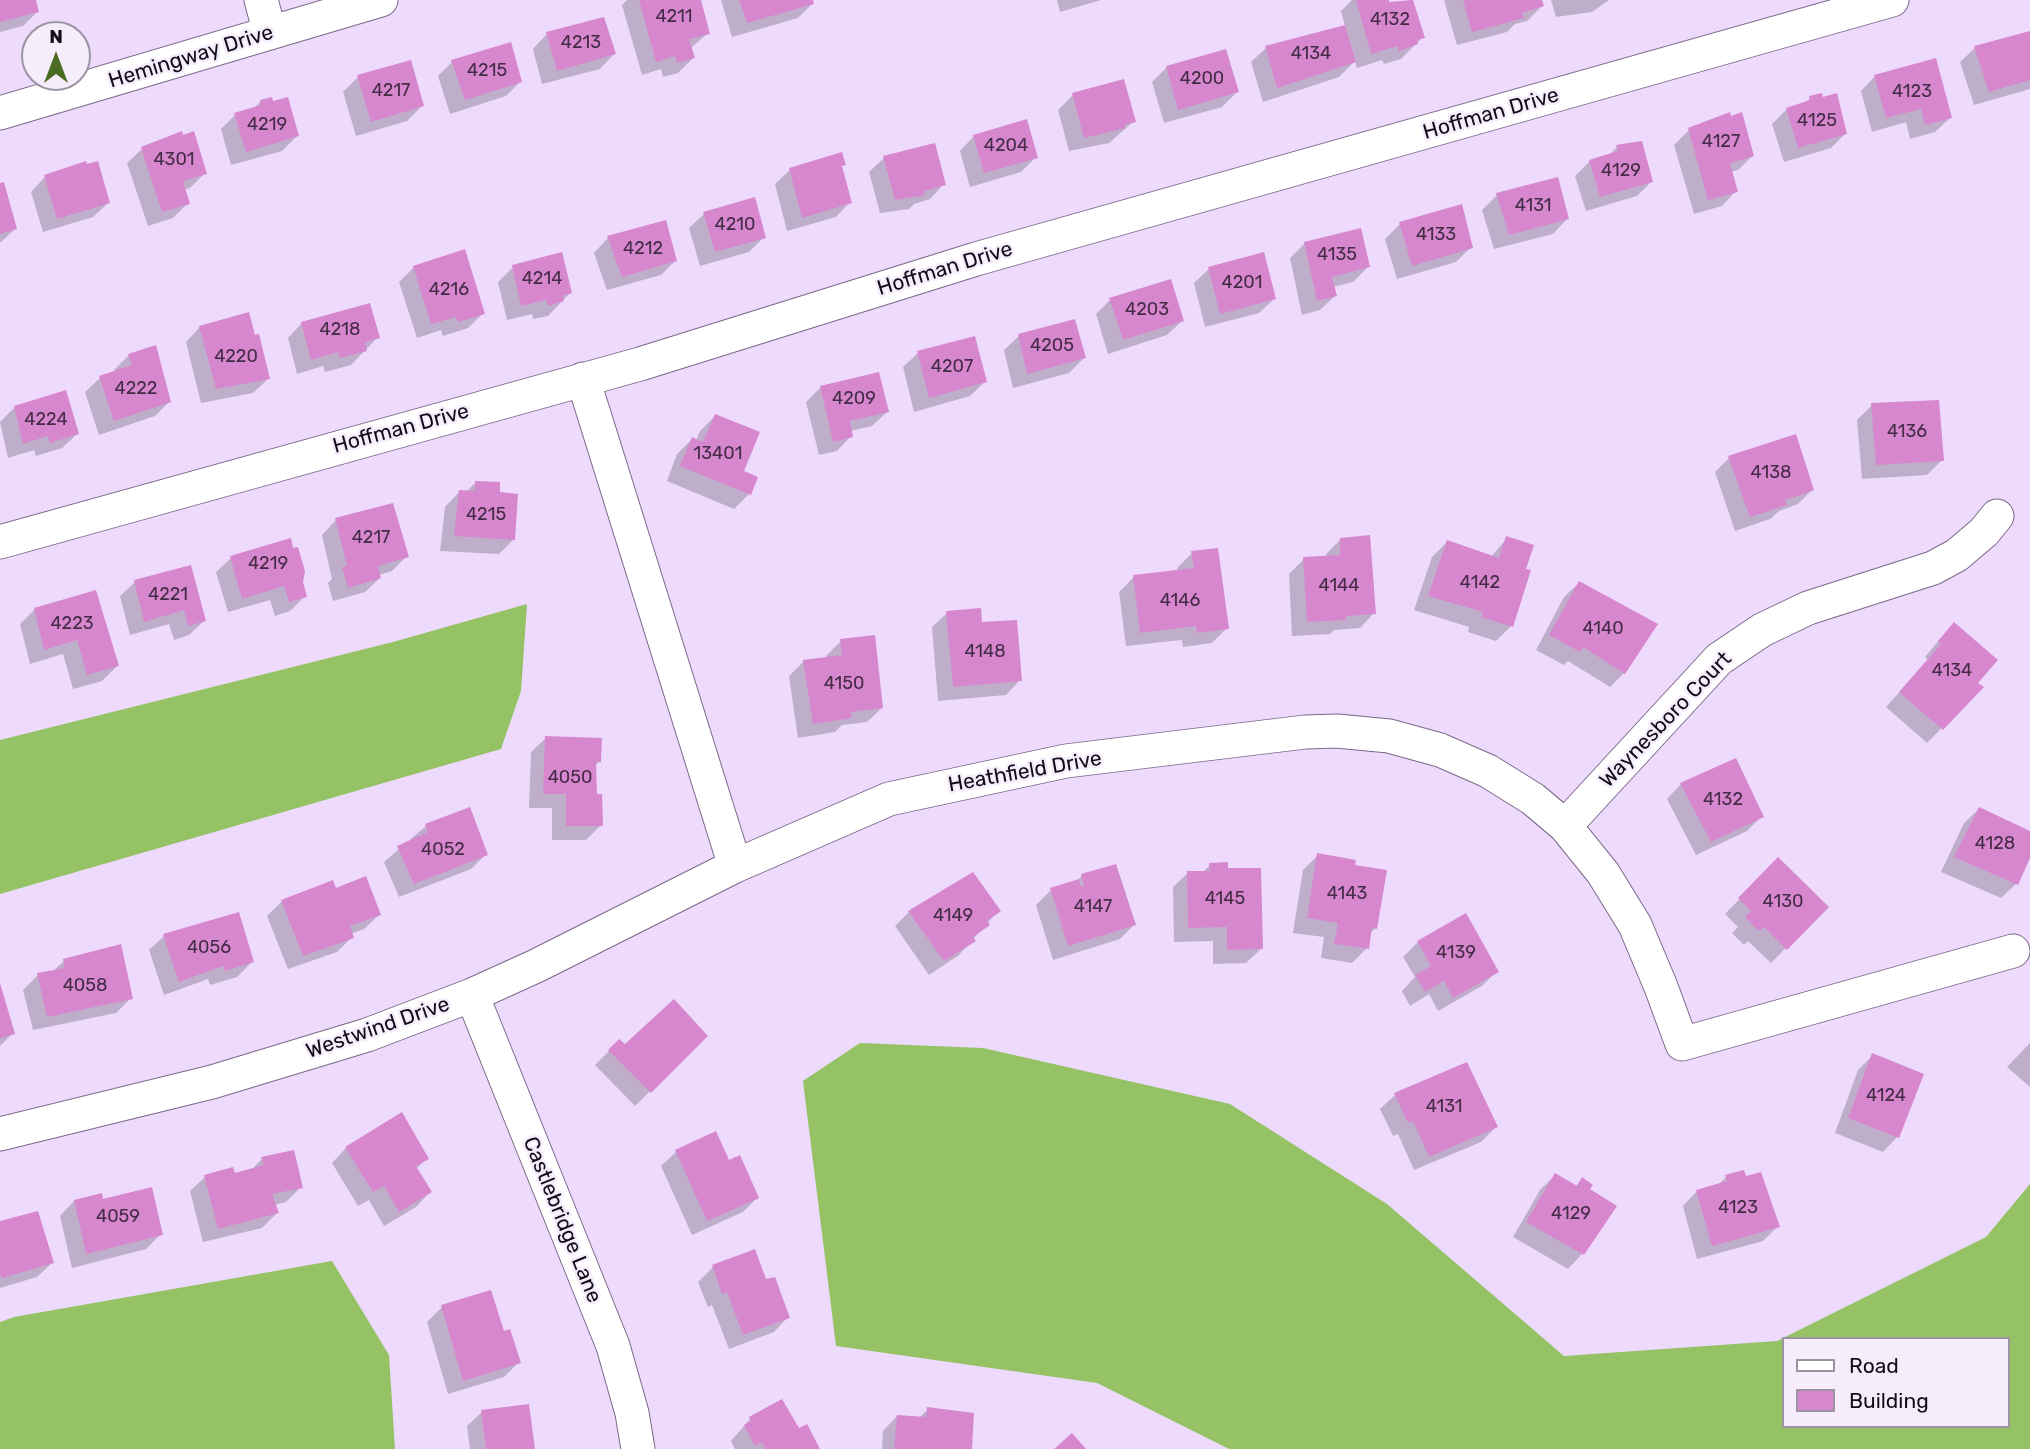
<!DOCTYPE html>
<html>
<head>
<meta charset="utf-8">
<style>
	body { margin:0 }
	#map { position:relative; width:2030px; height:1449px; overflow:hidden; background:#eedafd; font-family:Rubik,sans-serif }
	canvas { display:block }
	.legend { position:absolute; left:1782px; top:1337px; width:228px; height:91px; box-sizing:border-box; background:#f5edfb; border:2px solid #9b93a0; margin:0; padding:9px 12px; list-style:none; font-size:21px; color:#130c18 }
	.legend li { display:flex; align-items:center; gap:14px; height:35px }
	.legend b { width:35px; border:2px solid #9b93a0 }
	.north { position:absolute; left:21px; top:21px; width:70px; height:70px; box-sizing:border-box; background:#f5edfb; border:2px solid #9b93a0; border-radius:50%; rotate:0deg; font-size:19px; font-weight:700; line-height:28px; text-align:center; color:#130c18 }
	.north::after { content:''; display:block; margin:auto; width:24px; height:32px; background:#4b6c23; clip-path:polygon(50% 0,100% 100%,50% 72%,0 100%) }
</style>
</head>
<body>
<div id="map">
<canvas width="2030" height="1449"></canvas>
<ul class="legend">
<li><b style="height:9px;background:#fff"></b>Road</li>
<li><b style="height:19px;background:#d687ce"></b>Building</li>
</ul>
<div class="north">N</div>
</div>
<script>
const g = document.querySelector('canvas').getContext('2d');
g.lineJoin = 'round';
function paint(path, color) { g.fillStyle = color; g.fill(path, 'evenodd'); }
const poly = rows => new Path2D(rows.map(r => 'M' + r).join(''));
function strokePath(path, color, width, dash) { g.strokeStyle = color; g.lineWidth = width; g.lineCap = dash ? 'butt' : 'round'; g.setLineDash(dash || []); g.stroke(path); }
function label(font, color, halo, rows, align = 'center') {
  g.font = font + ' Rubik,sans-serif'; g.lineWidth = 5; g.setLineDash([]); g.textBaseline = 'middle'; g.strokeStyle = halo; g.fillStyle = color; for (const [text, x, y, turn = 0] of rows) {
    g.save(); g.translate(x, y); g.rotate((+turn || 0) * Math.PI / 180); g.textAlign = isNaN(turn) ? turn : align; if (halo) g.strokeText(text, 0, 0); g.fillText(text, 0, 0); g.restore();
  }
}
paint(poly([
	[527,604,521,691,501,749,0,894,0,740,393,642],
	[860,1043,983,1048,1230,1104,1387,1204,1564,1356,1777,1341,1986,1237,2030,1184,2030,1449,1229,1449,1097,1383,836,1346,803,1081],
	[1783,1339,2007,1339,2007,1426,1783,1426],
	[332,1261,389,1355,395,1449,0,1449,0,1322,14,1317]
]), '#94c264');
paint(poly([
	[0,0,34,0,38,11,23,26,0,32],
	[627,0,699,0,708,33,690,49,693,58,678,73,663,77,661,69,642,75,622,5],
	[721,0,811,0,812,4,798,18,732,37],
	[1057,0,1101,0,1060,12],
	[1352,0,1387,0,1388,5,1411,0,1423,37,1401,59,1384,64,1382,60,1357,68,1355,61,1339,77,1263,102,1251,62,1266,48,1345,26,1341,11],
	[1444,0,1540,0,1542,6,1527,21,1515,24,1507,32,1457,45],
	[1551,0,1609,0,1592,12,1556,17],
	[2030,32,2030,89,1974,105,1960,62,1975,48],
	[547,34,614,54,600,69,542,84,533,49],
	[452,62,520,82,506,96,450,114,438,76],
	[1167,67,1237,92,1222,107,1164,123,1152,82],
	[1875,76,1950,118,1935,132,1910,139,1906,122,1872,132,1861,91],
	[358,77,422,106,407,121,356,136,343,92],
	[1073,95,1134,121,1109,143,1069,151,1058,110],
	[1810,98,1846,133,1831,148,1784,162,1772,124,1787,109,1804,104],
	[261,101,272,104,297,136,282,151,231,165,221,129,235,115,252,110],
	[1689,130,1752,156,1738,170,1731,172,1736,191,1722,206,1694,214,1674,145],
	[974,136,1036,157,1021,172,970,187,960,151],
	[1641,143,1651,182,1637,196,1586,211,1575,176,1590,161,1608,156,1617,147],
	[142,149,205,173,190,188,184,190,188,203,173,218,148,226,127,163],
	[884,158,944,184,930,199,914,204,909,209,880,213,869,172],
	[840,167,850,202,836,217,787,231,775,184,790,170],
	[45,177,108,203,93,217,43,232,31,192],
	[0,185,15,229,0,243],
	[1497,195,1567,219,1553,234,1494,249,1482,210],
	[704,214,764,237,749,252,700,266,689,228],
	[1400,224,1471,247,1456,262,1397,279,1385,239],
	[608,238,675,261,661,275,607,290,594,253],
	[1305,243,1368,267,1353,282,1333,287,1335,296,1320,310,1302,315,1290,258],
	[414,267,483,313,468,328,443,336,441,330,417,338,399,282],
	[513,267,570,293,548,316,533,319,532,314,507,320,498,282],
	[1209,269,1274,299,1259,313,1205,327,1194,283],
	[1110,300,1182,321,1167,335,1108,354,1096,314],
	[302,323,378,337,351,365,325,372,323,366,297,374,288,338],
	[200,327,268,379,253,393,201,403,186,342],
	[1019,336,1084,358,1069,373,1013,388,1004,350],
	[918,353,985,382,970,396,914,412,903,367],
	[129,355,170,401,155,416,99,435,85,392,100,378,115,373,114,370],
	[821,387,887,412,872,426,850,431,851,436,837,451,819,455,806,402],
	[1872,405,1942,460,1927,475,1862,479,1857,420],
	[15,407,77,434,62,448,36,456,34,450,8,458,0,422],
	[715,416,742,472,756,478,749,494,734,509,667,481,677,454,692,439,696,441,700,431],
	[1729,458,1812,490,1798,504,1779,511,1770,519,1735,531,1715,472],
	[476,482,514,539,499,554,440,551,445,507,459,492,466,492],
	[336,520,407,556,392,571,379,575,380,578,365,592,333,601,328,583,332,579,322,535],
	[1507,538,1524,570,1529,571,1511,626,1496,641,1468,632,1469,627,1414,610,1432,557,1447,542,1491,557],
	[1341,539,1374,613,1360,628,1334,630,1330,634,1292,636,1289,574,1304,559,1326,558,1326,554],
	[1192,553,1227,628,1212,643,1183,647,1182,640,1126,646,1119,592,1134,577,1178,572,1177,568],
	[231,558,301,582,305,596,290,611,275,616,270,600,228,612,216,572],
	[135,582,204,621,189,635,174,640,169,624,130,635,120,596],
	[1579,583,1624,673,1610,687,1568,661,1564,665,1536,650,1564,597],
	[35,609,117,666,102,681,73,689,63,654,30,664,20,624],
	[947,613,981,624,1020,680,1006,695,938,701,932,627],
	[1940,639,1981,688,1927,743,1886,707,1928,660,1925,657],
	[841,641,882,708,867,722,842,725,835,732,798,738,789,676,804,661,826,658,826,656],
	[546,738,599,762,595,766,595,795,601,825,586,840,552,840,552,808,529,808,531,752],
	[1681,784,1762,816,1747,831,1696,855,1667,799],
	[1979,809,2030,833,2030,854,2016,884,2001,898,1941,872,1964,823],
	[426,826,486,854,471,869,399,897,384,862],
	[1318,855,1353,866,1376,928,1369,934,1367,948,1352,963,1321,958,1324,937,1293,933,1303,870],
	[1778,860,1826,907,1771,963,1748,941,1744,945,1732,933,1738,927,1725,914],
	[1210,865,1261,949,1246,963,1213,964,1213,941,1174,942,1173,887,1188,873,1202,873],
	[1082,876,1134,925,1120,939,1053,960,1036,905,1051,890,1075,882],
	[335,890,379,915,364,929,351,934,352,937,337,952,288,969,267,916,282,901],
	[999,910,959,955,929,975,895,926,909,912],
	[164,936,252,962,237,977,210,985,208,979,164,995,149,950],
	[1418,942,1497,971,1482,986,1438,1011,1429,994,1410,1006,1402,991,1415,977,1403,957],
	[64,961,131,998,116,1013,33,1030,23,990,38,975,52,972],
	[0,987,13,1033,0,1046],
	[706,1036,635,1106,595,1065,619,1041,625,1047],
	[2030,1043,2030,1087,2007,1067],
	[1873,1055,1897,1137,1883,1152,1835,1133,1858,1070],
	[1395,1095,1496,1127,1481,1142,1414,1170,1398,1134,1393,1136,1380,1109],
	[346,1148,427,1158,416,1169,430,1192,416,1207,384,1226,369,1200,358,1206,332,1163],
	[676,1152,728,1162,757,1198,743,1212,692,1235,661,1166],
	[262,1159,301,1187,286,1202,274,1205,277,1213,262,1228,203,1242,190,1191,205,1177,234,1175,250,1171],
	[1555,1175,1575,1187,1582,1179,1582,1254,1568,1269,1513,1237,1540,1190],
	[1726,1177,1744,1178,1778,1226,1763,1241,1697,1259,1683,1206,1697,1191,1717,1186],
	[74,1201,102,1201,161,1234,146,1249,72,1268,60,1216],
	[0,1223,52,1263,37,1277,0,1288],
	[713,1267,765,1282,788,1317,774,1332,729,1349,712,1305,708,1307,698,1282],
	[442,1307,503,1333,519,1362,504,1377,448,1394,427,1322],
	[928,1409,970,1449,882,1449,883,1431,897,1416,919,1418],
	[482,1412,533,1449,470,1449,467,1426],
	[750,1419,798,1430,818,1449,735,1449,731,1441]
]), '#0003');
paint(poly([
	[0,0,36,0,39,12,0,22],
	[639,0,701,0,710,34,689,39,695,58,677,63,675,56,656,62],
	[739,0,813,0,814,4,747,23],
	[1356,0,1389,0,1389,2,1413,0,1425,38,1417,40,1418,44,1399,51,1397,46,1371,54],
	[1463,0,1542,0,1544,6,1522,13,1524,18,1472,32],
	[604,17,616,54,557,71,546,32],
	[1345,25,1356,62,1277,88,1265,46],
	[2030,31,2030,80,1989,92,1974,46],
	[511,42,522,82,465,100,451,60],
	[1226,49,1239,92,1178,110,1166,66],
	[1936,58,1952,118,1925,125,1921,109,1886,118,1874,75],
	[411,60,424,106,371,122,357,75],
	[1124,79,1136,122,1124,125,1126,128,1084,138,1072,93],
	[1822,93,1823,97,1837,93,1847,134,1798,148,1786,108,1810,100,1809,96],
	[272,97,273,101,288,97,299,136,246,152,234,113,261,105,260,100],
	[1730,112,1731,116,1742,112,1754,156,1730,163,1738,192,1708,200,1688,128],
	[1027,119,1038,158,984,173,973,135],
	[182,131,183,135,194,131,207,174,183,181,190,204,162,212,141,147],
	[1642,141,1653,182,1600,197,1589,160,1618,151,1616,145],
	[935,143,946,185,924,191,925,195,895,200,883,156],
	[842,152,846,165,842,166,852,203,802,218,789,168],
	[86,161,87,164,98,161,110,203,57,219,44,175],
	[1558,177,1569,219,1509,235,1496,193],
	[4,182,17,229,0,234,0,183],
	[755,197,766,238,715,252,703,212],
	[1462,204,1473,248,1412,266,1399,222],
	[666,220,677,261,622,277,607,236],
	[1361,228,1370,267,1332,277,1337,296,1317,301,1304,242],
	[465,249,485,314,458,322,456,317,431,324,413,266],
	[562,252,572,293,563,296,564,301,548,306,546,300,521,306,512,265],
	[1264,252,1276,299,1220,314,1208,267],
	[1171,279,1184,321,1123,340,1109,298],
	[370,303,380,338,365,342,367,351,339,358,338,352,311,360,301,322],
	[249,312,255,335,259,334,270,379,216,389,199,326],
	[1075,319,1086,358,1027,374,1018,334],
	[975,336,987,382,929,398,917,351],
	[156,345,171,402,114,421,99,376,132,365,128,354],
	[879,372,889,412,850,421,853,437,833,442,820,386],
	[66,390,79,434,50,443,48,436,23,444,14,406],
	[1939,400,1944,461,1876,465,1871,403],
	[715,414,760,432,744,471,758,477,751,495,680,466,692,437,703,442],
	[1796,434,1814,490,1785,500,1787,505,1750,517,1728,456],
	[475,481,500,482,500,492,518,494,515,540,454,536,459,490,475,491],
	[393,503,409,557,378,566,381,578,348,588,342,567,347,566,335,518],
	[1370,535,1376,614,1346,616,1346,620,1307,622,1303,557,1340,555,1340,538],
	[1506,536,1534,545,1526,569,1531,570,1513,627,1481,617,1483,612,1428,596,1447,540,1499,558],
	[291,538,293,548,298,547,305,571,303,582,307,597,289,602,284,586,242,599,230,556],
	[1218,548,1229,629,1197,633,1196,626,1140,633,1133,575,1194,568,1191,551],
	[191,565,206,621,188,626,184,610,144,622,134,580],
	[1579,581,1658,624,1625,674,1583,647,1580,652,1549,635],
	[96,590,119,666,87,675,77,640,44,650,34,608],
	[981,608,982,622,1017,620,1022,681,953,687,946,611],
	[1954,622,1998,660,1978,683,1984,687,1943,730,1899,692,1941,644,1938,641],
	[875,635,883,708,851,712,852,718,813,724,803,660,842,655,840,639],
	[545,736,602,738,601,762,596,762,597,794,602,794,603,826,566,826,566,794,543,794],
	[1736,758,1764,817,1711,842,1680,783],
	[470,807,488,855,414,884,397,846,428,832,425,824],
	[1979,807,2030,831,2030,858,2018,885,1954,857],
	[1317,853,1356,860,1355,865,1387,870,1377,929,1372,927,1369,949,1334,944,1338,923,1307,918],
	[1778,857,1829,907,1787,950,1764,927,1759,931,1745,917,1751,911,1738,898],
	[1228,862,1228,868,1261,868,1263,949,1227,950,1227,927,1188,928,1187,871,1210,871,1209,863],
	[1116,864,1136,925,1068,946,1050,888,1079,879,1081,887,1084,886,1081,874],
	[973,872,1001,911,987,921,990,925,973,937,976,941,944,961,908,911],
	[366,876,381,915,350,926,354,938,303,956,281,900,333,880,336,888],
	[239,912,254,962,225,971,223,966,179,982,163,934],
	[1466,913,1499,972,1453,998,1444,981,1425,992,1415,975,1431,966,1417,941],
	[121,944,133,999,47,1017,37,973,65,968,63,959],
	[0,983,15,1034,0,1038],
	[674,999,708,1036,651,1093,608,1050,619,1039,625,1044],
	[1872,1053,1924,1074,1899,1138,1848,1118],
	[1467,1062,1498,1127,1429,1157,1413,1121,1408,1123,1394,1093],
	[402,1112,429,1159,416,1166,432,1192,399,1212,384,1186,373,1192,345,1147],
	[716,1131,729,1160,740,1155,759,1198,707,1221,675,1150],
	[294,1150,303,1188,272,1194,279,1213,218,1229,204,1175,233,1167,235,1173,264,1165,261,1157],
	[1744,1170,1746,1176,1761,1172,1780,1227,1712,1246,1696,1190,1727,1181,1725,1175],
	[1555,1173,1577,1186,1582,1177,1593,1185,1590,1189,1617,1206,1584,1255,1526,1222],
	[152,1187,163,1235,86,1254,74,1200,102,1193,103,1199],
	[38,1211,54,1263,2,1278,0,1273,0,1221],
	[755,1249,766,1279,775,1277,790,1318,743,1335,727,1292,722,1294,712,1265],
	[491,1290,504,1331,510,1329,521,1363,463,1381,441,1305],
	[782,1399,799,1428,807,1424,820,1449,765,1449,762,1442,755,1446,744,1425,751,1421,749,1417],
	[529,1404,535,1449,486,1449,481,1410],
	[927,1407,974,1413,972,1449,894,1449,897,1415,926,1417],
	[1072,1433,1086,1449,1054,1449]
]), '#d687ce');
const minor = poly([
	[261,0,270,33],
	[0,113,381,0],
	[583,379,735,866],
	[0,542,640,364,976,259,1892,0],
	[1565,826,1719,659,1762,630,1808,608,1933,568,1957,555,1984,532,1997,516],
	[472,995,613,1346,632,1413,638,1449],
	[0,1134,212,1082,367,1035,472,995,536,966,735,866,889,799,1066,761,1305,732,1337,731,1389,736,1440,750,1488,771,1533,799,1565,826,1603,873,1635,925,1661,987,1682,1044,2013,951]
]);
strokePath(minor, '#7b6988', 35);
strokePath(minor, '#fff', 33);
label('18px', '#442b46', null, [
	["4211",674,17],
	["4132",1390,20],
	["4213",581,43],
	["4134",1311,54],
	["4215",487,71],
	["4200",1202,79],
	["4217",391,91],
	["4123",1912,92],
	["4125",1817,121],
	["4219",267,125],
	["4127",1721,142],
	["4204",1006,146],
	["4301",174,160],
	["4129",1621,171],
	["4131",1533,206],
	["4210",735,225],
	["4133",1436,235],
	["4212",643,249],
	["4135",1337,255],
	["4214",542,279],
	["4201",1242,283],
	["4216",449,290],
	["4203",1147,310],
	["4218",340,330],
	["4205",1052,346],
	["4220",236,357],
	["4207",952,367],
	["4222",136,389],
	["4209",854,399],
	["4224",46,420],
	["4136",1907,432],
	["13401",718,454],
	["4138",1771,473],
	["4215",486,515],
	["4217",371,538],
	["4219",268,564],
	["4142",1480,583],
	["4144",1339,586],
	["4221",168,595],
	["4146",1180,601],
	["4223",72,624],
	["4140",1603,629],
	["4148",985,652],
	["4134",1952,671],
	["4150",844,684],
	["4050",570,778],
	["4132",1723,800],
	["4128",1995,844],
	["4052",443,850],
	["4143",1347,894],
	["4145",1225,899],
	["4130",1783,902],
	["4147",1093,907],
	["4149",953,916],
	["4056",209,948],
	["4139",1456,953],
	["4058",85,986],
	["4124",1886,1096],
	["4131",1444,1107],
	["4123",1738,1208],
	["4129",1571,1214],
	["4059",118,1217]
]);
label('21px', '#130c18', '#f5edfb', [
	["Hemingway Drive",191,57,-17],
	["Hoffman Drive",1491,114,-16],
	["Hoffman Drive",945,269,-17],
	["Hoffman Drive",401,429,-15],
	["Waynesboro Court",1666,720,-46],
	["Heathfield Drive",1025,772,-10],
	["Westwind Drive",378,1028,-19],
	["Castlebridge Lane",562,1220,68]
]);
</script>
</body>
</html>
